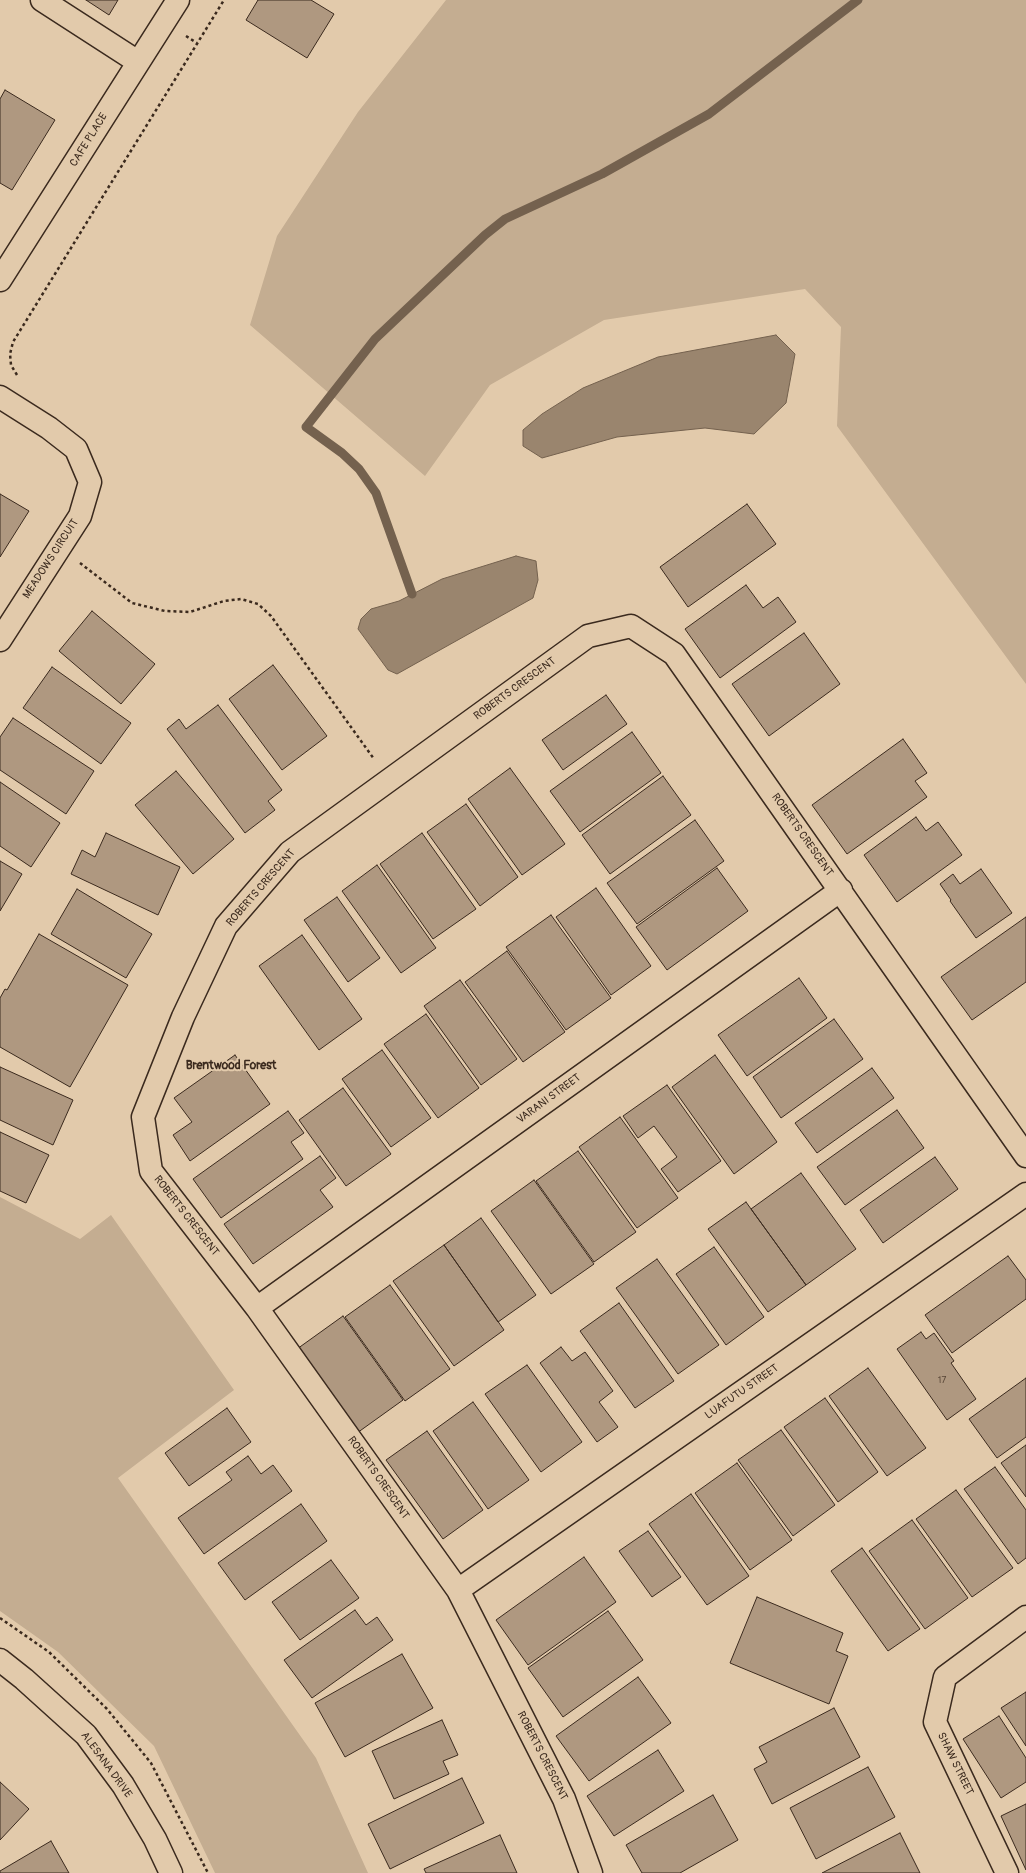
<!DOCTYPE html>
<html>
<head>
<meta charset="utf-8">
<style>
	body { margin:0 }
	canvas { display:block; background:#e2caab }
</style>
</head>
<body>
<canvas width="1026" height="1873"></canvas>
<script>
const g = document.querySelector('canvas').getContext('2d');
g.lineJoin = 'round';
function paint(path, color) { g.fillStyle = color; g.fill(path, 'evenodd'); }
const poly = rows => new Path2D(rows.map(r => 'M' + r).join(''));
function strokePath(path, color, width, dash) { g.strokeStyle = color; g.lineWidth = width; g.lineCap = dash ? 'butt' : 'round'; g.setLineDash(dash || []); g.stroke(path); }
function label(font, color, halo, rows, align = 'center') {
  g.font = font + ' Pangolin,sans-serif'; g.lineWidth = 4; g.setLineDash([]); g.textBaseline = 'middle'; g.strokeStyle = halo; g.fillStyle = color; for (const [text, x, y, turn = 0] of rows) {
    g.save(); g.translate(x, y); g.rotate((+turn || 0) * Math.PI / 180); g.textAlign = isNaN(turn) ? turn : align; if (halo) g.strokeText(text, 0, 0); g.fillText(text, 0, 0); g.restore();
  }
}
paint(poly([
	[446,0,1026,0,1026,684,837,426,841,327,805,289,604,320,490,385,425,476,250,325,277,236,358,112],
	[0,1197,80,1239,111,1215,234,1390,118,1478,316,1758,368,1873,215,1873,154,1746,58,1652,0,1611]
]), '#c4ad91');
const water = poly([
	[776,335,795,354,786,403,754,434,705,428,617,437,542,458,523,446,523,430,542,414,583,388,658,357,776,335],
	[516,556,536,561,538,580,533,598,397,674,388,670,358,629,361,619,371,609,399,601,442,579,516,556]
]);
paint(water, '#9a856e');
strokePath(water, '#74614e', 1);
strokePath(poly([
	[412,594,376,493,359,469,342,453,306,427,375,339,485,235,505,219,602,174,709,114,858,0]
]), '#74614e', 9);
const building = poly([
	[86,0,118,0,109,15,86,0],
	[258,0,311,0,334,14,307,58,246,20,258,0],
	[5,90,55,120,12,190,0,183,0,99,5,90],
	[0,494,29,511,0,557,0,494],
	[747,504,776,544,688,607,660,567,747,504],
	[746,585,763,608,778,597,796,622,720,678,685,629,746,585],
	[92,611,155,664,121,704,59,651,92,611],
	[804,633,840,684,769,736,732,684,804,633],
	[273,665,327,736,282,770,229,699,273,665],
	[52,667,131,723,101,764,23,708,52,667],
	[606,695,627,724,563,770,542,740,606,695],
	[218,705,282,790,268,801,275,810,245,833,167,729,179,719,186,729,218,705],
	[13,718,94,771,66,814,0,770,0,737,13,718],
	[632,732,661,773,580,832,550,791,632,732],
	[903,739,927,773,915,781,927,797,847,854,812,805,903,739],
	[510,768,565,844,522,875,468,799,510,768],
	[176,771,234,839,193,874,135,805,176,771],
	[663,776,691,815,610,874,582,835,663,776],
	[0,782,60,823,31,867,0,846,0,782],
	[466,804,518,877,480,906,427,832,466,804],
	[916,817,926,831,938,822,962,855,897,902,864,855,916,817],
	[695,820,724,861,637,924,607,883,695,820],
	[106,833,180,867,158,915,71,874,82,850,95,857,106,833],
	[422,833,476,909,433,939,380,864,422,833],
	[0,861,22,874,0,911,0,861],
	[377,865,436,948,401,973,342,891,377,865],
	[717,868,748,911,667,970,636,927,717,868],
	[981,869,1012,913,976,938,950,901,951,900,940,884,953,874,960,884,981,869],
	[596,888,651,966,611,995,556,917,596,888],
	[77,889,152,934,126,978,51,934,77,889],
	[337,897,380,958,348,982,304,920,337,897],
	[551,915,611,998,566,1030,506,947,551,915],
	[1026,917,1026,982,972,1020,941,977,1026,917],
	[39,934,128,985,70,1087,0,1047,0,998,5,989,7,990,39,934],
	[302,935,362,1019,319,1050,259,966,302,935],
	[507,951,565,1032,523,1062,465,982,507,951],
	[799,978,827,1018,747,1076,718,1035,799,978],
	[460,980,517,1059,481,1085,424,1006,460,980],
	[426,1014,479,1088,438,1118,384,1044,426,1014],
	[834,1019,863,1059,781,1118,753,1077,834,1019],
	[382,1050,431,1118,391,1147,342,1079,382,1050],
	[235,1055,270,1104,190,1161,173,1135,192,1122,174,1098,235,1055],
	[715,1055,777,1142,734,1174,672,1087,715,1055],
	[0,1067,73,1100,53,1145,0,1120,0,1067],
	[872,1068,894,1098,817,1153,795,1123,872,1068],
	[667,1085,721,1161,678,1192,661,1169,677,1157,654,1126,638,1138,623,1116,667,1085],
	[343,1088,391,1154,346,1186,299,1120,343,1088],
	[897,1110,924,1148,845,1205,817,1167,897,1110],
	[288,1111,304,1133,291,1142,303,1159,221,1218,193,1179,288,1111],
	[620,1117,678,1198,637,1228,579,1147,620,1117],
	[0,1132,49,1155,26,1203,0,1191,0,1132],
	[578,1151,636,1232,594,1262,536,1181,578,1151],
	[320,1156,336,1178,320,1190,333,1207,253,1264,224,1224,320,1156],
	[935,1157,958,1189,883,1243,860,1210,935,1157],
	[801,1173,856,1249,806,1285,751,1209,801,1173],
	[534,1180,594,1264,551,1294,491,1211,534,1180],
	[746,1202,806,1285,768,1312,708,1229,746,1202],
	[481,1218,536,1295,498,1322,444,1245,481,1218],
	[444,1245,504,1330,454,1366,393,1281,444,1245],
	[714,1247,764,1317,726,1345,676,1274,714,1247],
	[1008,1256,1026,1280,1026,1299,952,1353,925,1315,1008,1256],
	[657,1259,719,1345,678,1374,616,1288,657,1259],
	[390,1285,450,1369,405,1401,345,1317,390,1285],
	[619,1303,674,1381,635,1408,580,1331,619,1303],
	[343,1316,403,1400,357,1433,297,1349,343,1316],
	[921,1332,926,1339,934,1333,954,1361,951,1363,976,1399,947,1420,897,1349,921,1332],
	[561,1347,572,1361,585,1352,613,1391,599,1402,618,1427,597,1442,540,1363,561,1347],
	[527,1365,582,1442,541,1472,485,1394,527,1365],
	[868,1368,926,1448,887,1476,829,1396,868,1368],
	[1026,1378,1026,1437,997,1458,969,1419,1026,1378],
	[825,1398,878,1472,838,1502,784,1427,825,1398],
	[473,1402,529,1480,488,1509,433,1431,473,1402],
	[227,1408,251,1442,189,1486,165,1453,227,1408],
	[781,1430,835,1505,793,1536,738,1460,781,1430],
	[427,1431,483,1510,443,1539,386,1460,427,1431],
	[1026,1445,1026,1497,1001,1463,1026,1445],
	[248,1456,261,1474,273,1465,292,1491,204,1554,178,1518,232,1480,226,1472,248,1456],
	[737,1463,792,1540,750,1570,695,1493,737,1463],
	[995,1467,1026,1510,1026,1558,1018,1564,964,1489,995,1467],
	[956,1490,1013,1568,972,1597,916,1519,956,1490],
	[691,1494,749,1576,707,1605,649,1524,691,1494],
	[301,1504,327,1541,245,1600,218,1563,301,1504],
	[912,1520,968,1598,925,1629,869,1551,912,1520],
	[648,1531,681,1577,652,1597,619,1551,648,1531],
	[862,1548,920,1629,888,1651,831,1571,862,1548],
	[584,1557,616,1602,528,1665,496,1620,584,1557],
	[331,1560,359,1598,300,1640,272,1602,331,1560],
	[757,1597,843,1633,836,1651,848,1656,829,1704,730,1663,757,1597],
	[355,1610,366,1625,377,1617,393,1640,312,1698,284,1660,355,1610],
	[608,1611,643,1660,563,1717,528,1668,608,1611],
	[402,1654,433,1708,345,1757,315,1703,402,1654],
	[638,1677,671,1723,589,1781,556,1736,638,1677],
	[1026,1692,1026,1746,1001,1708,1026,1692],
	[834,1708,860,1757,772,1804,754,1769,767,1762,759,1747,834,1708],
	[999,1716,1026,1758,1026,1782,1001,1798,963,1739,999,1716],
	[442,1720,458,1755,443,1761,449,1774,394,1799,372,1751,442,1720],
	[658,1750,684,1791,614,1836,587,1796,658,1750],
	[868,1767,895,1817,816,1859,790,1808,868,1767],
	[462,1778,484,1823,390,1869,368,1824,462,1778],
	[0,1782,29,1809,0,1840,0,1782],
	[713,1795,738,1840,680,1873,642,1873,626,1845,713,1795],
	[1026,1804,1026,1870,1001,1816,1026,1804],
	[900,1833,920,1873,822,1873,900,1833],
	[500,1835,517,1873,426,1873,424,1869,500,1835],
	[51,1841,69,1873,0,1873,0,1871,51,1841]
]);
paint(building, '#af9880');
strokePath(building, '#3b2a1e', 1);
const minor = poly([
	[42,0,138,62],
	[0,280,178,0],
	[0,397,49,428,76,449,90,482,80,516,0,640],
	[257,1308,841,890],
	[458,1590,1026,1194],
	[0,1660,24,1679,86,1735,123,1785,155,1839,171,1873],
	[591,1873,564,1799,458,1590,257,1308,151,1171,143,1117,183,1017,226,926,290,852,588,636,631,626,674,654,1026,1156],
	[1007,1873,935,1722,945,1677,1026,1617]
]);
strokePath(minor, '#3b2a1e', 25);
strokePath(poly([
	[186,36,197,43],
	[17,375,11,365,10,354,13,342,224,0],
	[80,563,132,603,165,611,190,612,224,601,241,599,258,604,271,616,374,759],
	[0,1618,49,1652,107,1709,151,1763,208,1873]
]), '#3b2a1e', 2.5, [3, 3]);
strokePath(minor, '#e2caab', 22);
label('9px', '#584636', null, [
	["17",942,1381]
]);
label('11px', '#3b2a1e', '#e2caab', [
	["CAFE PLACE",89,140,-58],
	["MEADOWS CIRCUIT",51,559,-57],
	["ROBERTS CRESCENT",515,689,-36],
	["ROBERTS CRESCENT",802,835,55],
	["ROBERTS CRESCENT",261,888,-49],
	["VARANI STREET",549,1099,-36],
	["ROBERTS CRESCENT",186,1216,52],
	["LUAFUTU STREET",742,1392,-35],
	["ROBERTS CRESCENT",378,1478,55],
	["ROBERTS CRESCENT",542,1756,63],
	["SHAW STREET",955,1764,64],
	["ALESANA DRIVE",106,1765,54]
]);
label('bold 12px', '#3b2a1e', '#e2caab', [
	["Brentwood Forest",231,1066]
]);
</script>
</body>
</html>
